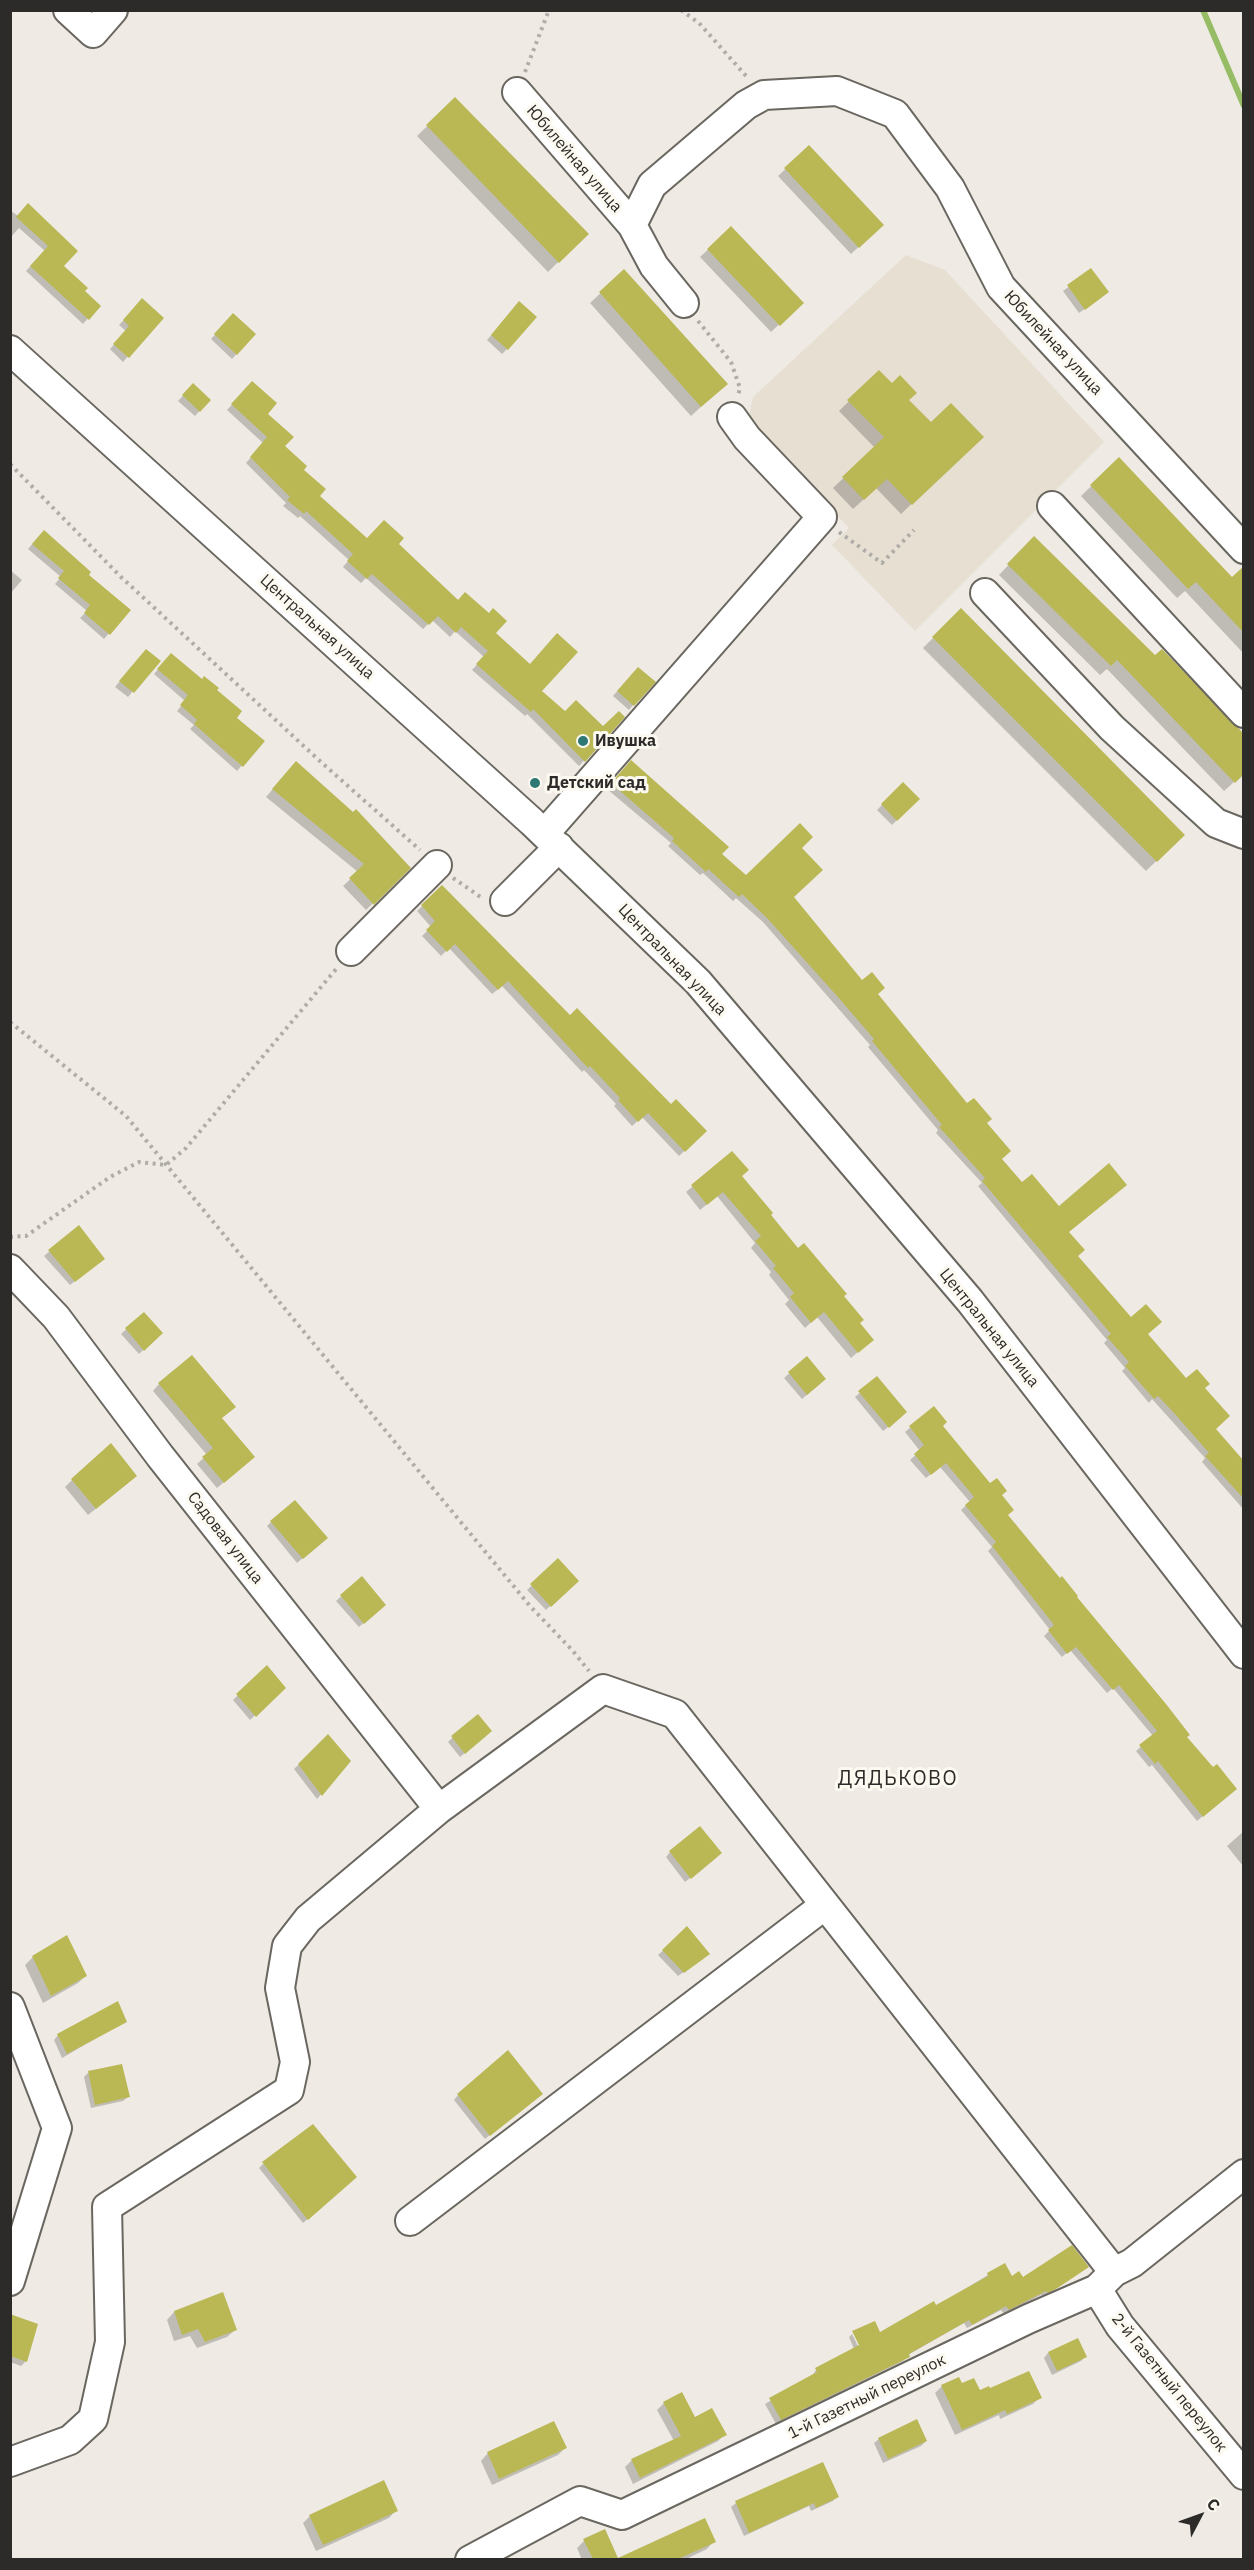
<!DOCTYPE html>
<html>
<head>
<meta charset="utf-8">
<style>
	body { margin:0 }
	#map { position:relative; width:1254px; height:2570px; overflow:hidden; background:#efebe4; font-family:"IBM Plex Sans",sans-serif }
	canvas { display:block }
	.frame { position:absolute; inset:0; border:12px solid #2d2b29; pointer-events:none }
	.north { position:absolute; left:1170px; top:2486px; width:60px; height:60px; -webkit-text-stroke:4px #fcf9f1; paint-order:stroke; rotate:49deg; font-size:16px; font-weight:700; line-height:24px; text-align:center; color:#2d2b29 }
	.north::after { content:''; display:block; margin:auto; width:21px; height:27px; background:#2d2b29; clip-path:polygon(50% 0,100% 100%,50% 72%,0 100%) }
</style>
</head>
<body>
<div id="map">
<canvas width="1254" height="2570"></canvas>
<div class="frame"></div>
<div class="north">С</div>
</div>
<script>
const g = document.querySelector('canvas').getContext('2d');
g.lineJoin = 'round';
function paint(path, color) { g.fillStyle = color; g.fill(path, 'evenodd'); }
const poly = rows => new Path2D(rows.map(r => 'M' + r).join(''));
function strokePath(path, color, width, dash) { g.strokeStyle = color; g.lineWidth = width; g.lineCap = dash ? 'butt' : 'round'; g.setLineDash(dash || []); g.stroke(path); }
function label(font, color, halo, rows, align = 'center') {
  g.font = font + ' "IBM Plex Sans",sans-serif'; g.lineWidth = 6; g.setLineDash([]); g.textBaseline = 'middle'; g.strokeStyle = halo; g.fillStyle = color; for (const [text, x, y, turn = 0] of rows) {
    g.save(); g.translate(x, y); g.rotate((+turn || 0) * Math.PI / 180); g.textAlign = isNaN(turn) ? turn : align; if (halo) g.strokeText(text, 0, 0); g.fillText(text, 0, 0); g.restore();
  }
}
paint(poly([
	[906,255,945,270,1104,442,915,631,832,545,849,528,748,421,753,397]
]), '#e6dfd2');
paint(poly([
	[455,99,587,234,548,272,417,136],
	[809,147,882,225,851,254,778,176],
	[28,205,62,266,83,291,99,306,83,324,26,271,45,251,19,228,10,238,10,210,18,216],
	[731,228,802,303,771,332,700,257],
	[1091,270,1102,297,1079,313,1063,291],
	[624,271,716,393,691,416,590,303],
	[143,300,162,318,123,362,110,349,126,331,119,325],
	[515,308,507,349,502,354,487,340],
	[233,315,254,334,232,359,211,339],
	[879,372,931,425,982,437,901,514,876,488,853,509,833,488,875,448,839,411],
	[252,383,283,446,302,470,318,496,367,540,397,544,494,633,540,691,565,713,603,728,623,717,579,766,527,714,525,716,472,670,484,657,455,631,450,637,432,620,423,629,366,578,361,583,343,567,349,560,300,516,298,518,283,506,286,503,246,463,263,443,227,410],
	[193,385,209,400,195,416,178,401],
	[1119,459,1232,579,1244,572,1244,654,1185,591,1177,598,1081,496],
	[39,536,129,610,104,639,80,618,87,611,55,584,61,577,28,549],
	[1034,538,1244,773,1224,791,1107,669,1100,675,999,575],
	[10,570,22,580,10,594],
	[961,610,1183,835,1146,871,923,648],
	[141,656,158,661,128,697,115,687],
	[167,659,215,690,235,718,263,741,237,771,190,729,194,725,177,711,185,701,154,674],
	[633,673,633,705,629,710,613,696],
	[627,766,746,877,800,848,792,897,862,982,876,994,967,1106,986,1123,1000,1159,1068,1233,1076,1256,1186,1380,1203,1388,1214,1429,1244,1463,1244,1510,1202,1462,1205,1458,1152,1399,1149,1403,1122,1371,1125,1368,1104,1343,1107,1340,978,1186,982,1183,936,1133,938,1130,868,1047,870,1045,763,922,736,898,733,901,703,873,700,875,668,846,671,843,607,789],
	[289,770,409,868,366,910,343,886,358,872,266,797],
	[903,784,918,799,892,825,877,810],
	[442,887,570,1017,671,1106,705,1131,679,1156,642,1117,632,1126,614,1106,616,1104,584,1070,582,1072,502,986,492,994,449,948,441,956,422,936,431,927,417,911],
	[732,1153,741,1176,798,1250,842,1296,858,1324,866,1345,851,1358,817,1317,805,1328,785,1304,789,1300,769,1275,771,1272,751,1248,755,1243,717,1196,700,1210,686,1192],
	[78,1227,98,1263,70,1285,44,1256],
	[143,1314,161,1333,139,1354,121,1334],
	[807,1358,820,1384,802,1399,784,1378],
	[877,1378,901,1417,883,1431,855,1397],
	[159,1384,221,1419,246,1464,217,1488,197,1464,207,1455,153,1391],
	[933,1408,941,1426,1000,1496,1006,1515,1075,1597,1230,1793,1197,1821,1152,1765,1149,1767,1136,1751,1153,1736,1113,1688,1107,1693,1070,1650,1062,1657,1044,1636,1050,1630,988,1551,992,1547,961,1510,970,1502,940,1467,926,1478,910,1460,920,1451,905,1432],
	[72,1480,128,1483,88,1515,65,1487],
	[271,1522,321,1543,297,1563,267,1526],
	[558,1560,577,1581,546,1610,527,1590],
	[362,1578,380,1609,359,1627,336,1601],
	[267,1667,284,1688,250,1720,233,1700],
	[328,1736,350,1761,317,1799,294,1769],
	[486,1736,460,1757,448,1742,452,1738],
	[1244,1831,1244,1865,1243,1866,1227,1846],
	[670,1852,716,1858,685,1882,666,1857],
	[687,1929,703,1959,678,1976,658,1955],
	[33,1957,85,1976,78,1983,43,2003,25,1965],
	[126,2021,62,2058,54,2040,58,2035],
	[88,2073,128,2097,123,2101,91,2108,84,2077],
	[458,2095,536,2098,485,2139,454,2100],
	[263,2164,351,2182,303,2223,259,2168],
	[1082,2271,1049,2293,1042,2296,1041,2295,1004,2314,1001,2310,967,2328,964,2323,908,2355,903,2361,776,2424,765,2404,812,2376,816,2370,854,2349,849,2337,852,2334,861,2352,880,2334,935,2307,988,2275,1022,2280],
	[174,2312,235,2330,227,2337,197,2348,190,2336,174,2341,167,2320],
	[10,2316,26,2361,21,2366,10,2362],
	[1048,2353,1085,2357,1081,2361,1052,2375,1044,2358],
	[961,2385,979,2392,990,2390,1040,2397,1033,2404,1000,2419,999,2415,955,2435,935,2393,942,2386],
	[664,2403,725,2434,718,2441,633,2484,625,2467,632,2460,674,2441,657,2410],
	[879,2439,926,2441,921,2446,883,2463,874,2443],
	[565,2448,558,2455,492,2485,481,2461,488,2453],
	[822,2464,837,2496,833,2501,811,2511,809,2506,744,2536,731,2507,736,2503],
	[396,2510,389,2518,316,2551,303,2523,310,2516],
	[704,2520,714,2541,707,2549,684,2560,618,2560],
	[604,2531,617,2560,582,2560,577,2548,584,2541]
]), '#0003');
strokePath(poly([
	[1203,10,1244,106]
]), '#96bc66', 6);
paint(poly([
	[455,97,589,234,559,263,426,125],
	[809,145,884,225,859,248,784,168],
	[28,203,78,251,64,266,88,288,85,291,101,306,89,320,30,266,48,246,16,217],
	[731,226,804,303,780,326,707,249],
	[1091,268,1109,292,1085,310,1067,285],
	[624,269,728,384,701,407,599,292],
	[142,298,164,318,129,358,113,344,129,326,123,320],
	[519,301,537,317,508,350,491,335],
	[233,313,256,334,237,355,214,334],
	[879,370,892,383,900,375,917,393,909,400,931,422,951,403,984,437,912,505,887,479,864,500,842,477,884,437,847,400],
	[252,381,277,403,268,414,294,437,285,446,307,466,304,470,326,489,320,496,367,538,384,520,404,538,399,544,458,600,465,592,489,613,493,608,507,621,496,633,530,664,557,633,578,652,542,691,565,711,576,700,603,726,619,711,625,717,585,762,533,709,531,712,476,664,488,651,461,627,456,633,438,616,429,625,372,574,367,579,347,561,353,554,306,511,304,514,287,500,290,497,250,457,267,437,231,404],
	[193,383,211,400,200,412,182,395],
	[1119,457,1232,577,1244,566,1244,633,1196,582,1188,589,1090,485],
	[44,530,91,572,89,575,131,610,110,635,84,613,90,605,58,578,64,571,32,544],
	[1034,536,1155,655,1162,649,1244,734,1244,774,1235,783,1117,660,1111,666,1007,564],
	[961,608,1185,835,1157,862,932,637],
	[146,649,161,661,134,693,119,681],
	[171,653,202,679,204,676,219,688,217,690,242,711,237,718,265,741,243,767,194,724,197,720,180,705,188,695,157,669],
	[638,667,656,682,634,706,617,691],
	[631,760,729,847,722,854,746,875,800,823,813,837,802,848,823,870,794,897,862,980,872,972,885,988,878,994,967,1103,974,1098,992,1119,987,1123,1011,1151,1002,1159,1022,1182,1032,1174,1059,1206,1109,1163,1127,1185,1069,1232,1085,1250,1078,1256,1131,1317,1146,1304,1162,1322,1148,1334,1186,1378,1197,1369,1210,1384,1205,1388,1230,1416,1216,1429,1244,1461,1244,1499,1205,1456,1209,1453,1175,1414,1158,1396,1154,1399,1125,1366,1129,1362,1107,1337,1111,1334,982,1181,985,1178,939,1127,942,1125,872,1041,874,1039,837,996,767,918,742,894,739,897,708,869,706,872,672,841,674,838,611,783],
	[296,761,353,812,356,809,411,868,374,905,349,878,364,864,272,789],
	[903,782,920,799,897,821,881,804],
	[442,885,570,1015,577,1008,671,1104,676,1099,707,1131,685,1152,648,1113,638,1122,618,1100,620,1098,590,1066,588,1068,508,981,498,990,455,944,447,952,426,930,435,921,421,905],
	[732,1151,749,1170,742,1176,773,1213,771,1215,798,1248,804,1243,847,1294,844,1296,864,1320,860,1323,874,1340,858,1353,824,1312,811,1323,790,1297,794,1293,773,1268,776,1266,755,1241,761,1236,723,1192,707,1205,691,1185],
	[79,1225,105,1259,75,1282,48,1250],
	[144,1312,163,1333,144,1351,125,1328],
	[192,1355,236,1407,222,1418,255,1457,224,1483,202,1457,213,1448,158,1383],
	[807,1356,826,1379,807,1395,788,1372],
	[877,1376,907,1412,889,1428,858,1391],
	[934,1406,947,1422,943,1426,990,1483,997,1478,1007,1491,1002,1495,1014,1510,1008,1515,1060,1578,1062,1576,1078,1596,1077,1597,1166,1704,1190,1735,1187,1737,1213,1767,1217,1764,1237,1789,1203,1817,1158,1761,1155,1764,1139,1745,1157,1731,1119,1685,1113,1690,1076,1647,1067,1654,1048,1630,1054,1625,992,1546,996,1542,965,1505,974,1497,946,1463,931,1475,914,1454,924,1445,909,1426],
	[111,1443,137,1476,96,1509,71,1479],
	[295,1500,328,1538,303,1559,270,1521],
	[558,1558,579,1581,551,1607,530,1584],
	[362,1576,386,1605,364,1624,340,1595],
	[267,1665,286,1688,256,1717,236,1694],
	[478,1714,492,1731,465,1754,451,1736],
	[328,1734,351,1761,322,1796,298,1764],
	[700,1826,722,1853,691,1879,669,1851],
	[687,1926,710,1954,684,1973,662,1950],
	[67,1935,87,1976,51,1996,32,1956],
	[118,2001,127,2022,67,2054,57,2034],
	[508,2050,543,2094,490,2136,457,2094],
	[122,2064,130,2097,95,2105,88,2071],
	[313,2124,357,2177,308,2220,262,2162],
	[1072,2245,1089,2267,1056,2289,1048,2293,1046,2291,1009,2310,1006,2306,972,2325,969,2320,909,2354,910,2357,781,2420,769,2398,817,2372,815,2368,859,2345,852,2331,875,2321,880,2332,934,2301,936,2305,988,2276,987,2273,1005,2263,1012,2276,1019,2271,1023,2277],
	[223,2292,237,2330,205,2342,198,2329,182,2335,174,2311],
	[10,2314,38,2324,27,2362,10,2356],
	[1078,2338,1087,2357,1057,2371,1048,2352],
	[1029,2371,1042,2398,1007,2414,1005,2410,962,2430,941,2385,959,2377,962,2383,974,2378,980,2390,989,2386,990,2388],
	[682,2392,695,2417,712,2408,727,2435,640,2478,631,2459,681,2436,663,2402],
	[917,2419,927,2441,888,2459,878,2438],
	[554,2421,567,2448,499,2479,487,2452],
	[823,2462,839,2497,816,2508,814,2503,749,2533,735,2501],
	[384,2480,398,2511,323,2545,309,2515],
	[705,2518,716,2542,678,2559,593,2559,583,2539,605,2529,618,2558]
]), '#bab755');
const minor = poly([
	[68,10,93,33,113,10],
	[517,92,632,225,654,266,684,303],
	[632,225,652,185,746,105,764,95,837,91,895,114,950,188,1001,287,1244,549],
	[10,350,532,822,698,982,970,1301,1244,1654],
	[1052,506,1244,713],
	[985,593,1112,728,1216,823,1244,834],
	[545,833,822,517,747,438,732,417],
	[505,901,559,847],
	[351,951,437,865],
	[10,1269,56,1317,160,1456,439,1809],
	[10,2007,57,2128,10,2281],
	[410,2221,825,1905],
	[1097,2289,1120,2326,1244,2475],
	[10,2462,70,2440,93,2419,110,2342,107,2207,289,2090,295,2062,280,1988,287,1946,308,1919,439,1809,603,1689,675,1714,1114,2272],
	[470,2560,580,2501,622,2515,1028,2319,1097,2289,1114,2272,1132,2263,1244,2174]
]);
strokePath(minor, '#6a6760', 32);
strokePath(poly([
	[681,10,699,23,747,77],
	[525,72,549,10],
	[698,321,731,362,740,388,738,396],
	[10,464,121,577,321,762,420,850],
	[839,532,882,563,914,530],
	[453,878,482,898],
	[10,1022,126,1116,530,1606,572,1650,589,1671],
	[10,1237,26,1236,110,1177,139,1162,166,1165,186,1148,337,968]
]), '#b0ada8', 4, [3, 4.5]);
strokePath(minor, '#fff', 28);
for (const [x, y, r, color] of [
	[583,741,6,"#2d7774"],
	[535,783,6,"#2d7774"]
]) { const dot = new Path2D(); dot.arc(x, y, r, 0, 2 * Math.PI); g.fillStyle = color; g.fill(dot); strokePath(dot, '#fcf9f1', 2); }
label('16px', '#2d2b29', '#fcf9f1', [
	["Юбилейная улица",574,159,49],
	["Юбилейная улица",1053,343,47],
	["Центральная улица",317,627,42],
	["Центральная улица",672,960,46],
	["Центральная улица",989,1328,51],
	["Садовая улица",225,1538,52],
	["2-й Газетный переулок",1169,2383,51],
	["1-й Газетный переулок",867,2397,-26]
]);
label('bold 16px', '#2d2b29', '#fcf9f1', [
	["Ивушка",595,741],
	["Детский сад",547,783]
], 'left');
g.letterSpacing = '1.5px';
label('20px', '#2d2b29', '#fcf9f1', [
	["ДЯДЬКОВО",898,1779]
]);
g.letterSpacing = '0px';
</script>
</body>
</html>
